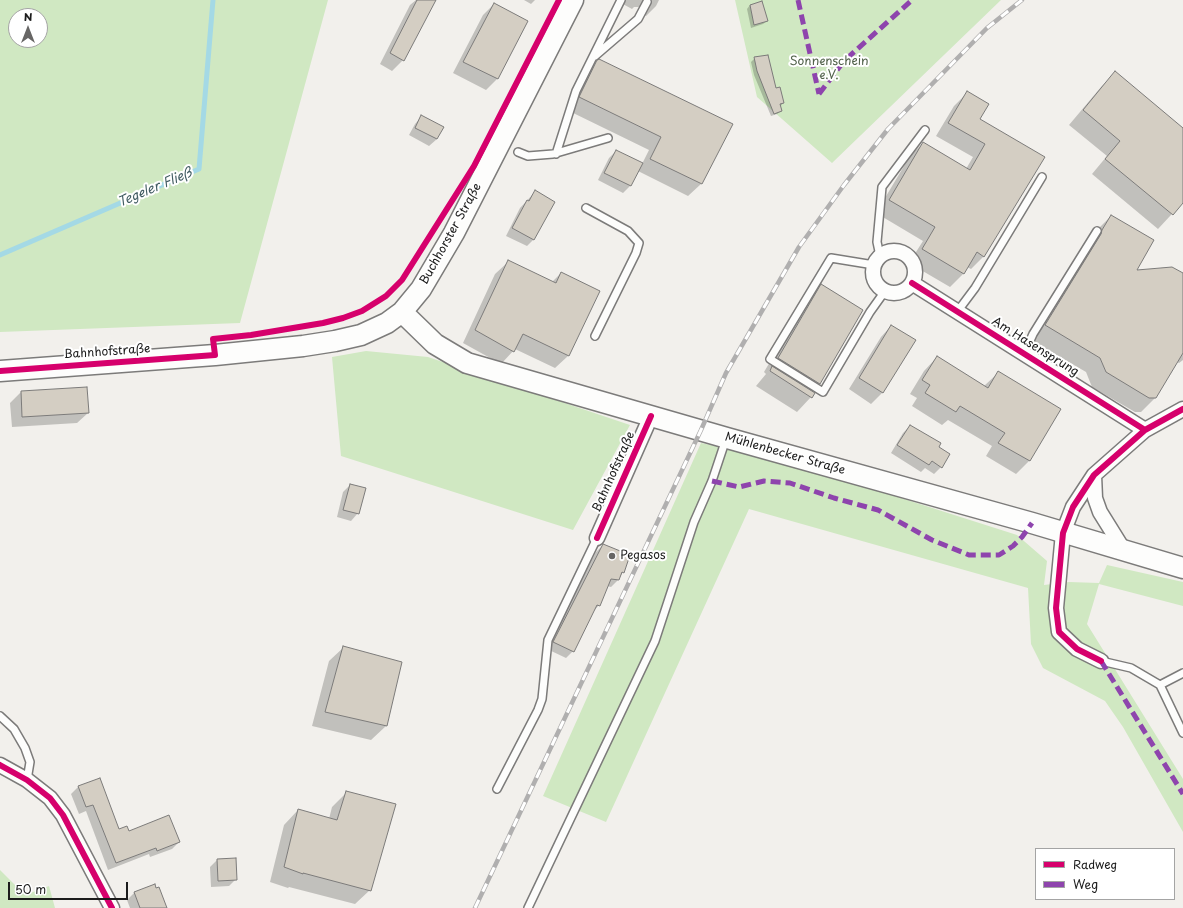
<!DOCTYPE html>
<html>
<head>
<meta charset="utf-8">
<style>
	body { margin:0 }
	#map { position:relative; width:1183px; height:908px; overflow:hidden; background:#f2f0ec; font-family:"Playpen Sans",sans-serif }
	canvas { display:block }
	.legend { position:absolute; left:1035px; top:848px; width:140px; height:52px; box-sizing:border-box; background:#fff; border:1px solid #a4a4a4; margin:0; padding:5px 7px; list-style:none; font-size:12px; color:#1c1c1c }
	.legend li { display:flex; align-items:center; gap:8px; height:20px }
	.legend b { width:20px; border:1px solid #a4a4a4 }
	.north { position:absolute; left:8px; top:8px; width:40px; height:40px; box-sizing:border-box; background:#fff; border:1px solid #a4a4a4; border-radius:50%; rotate:0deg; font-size:11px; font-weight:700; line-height:16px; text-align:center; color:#1c1c1c }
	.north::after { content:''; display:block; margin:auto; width:14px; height:18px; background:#676665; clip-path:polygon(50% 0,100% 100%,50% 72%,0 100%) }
	.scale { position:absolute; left:8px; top:882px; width:120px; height:18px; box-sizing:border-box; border:2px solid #1c1c1c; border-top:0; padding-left:5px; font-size:12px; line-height:14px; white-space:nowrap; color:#1c1c1c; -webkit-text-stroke:3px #fff; paint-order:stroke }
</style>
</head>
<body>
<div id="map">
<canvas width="1183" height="908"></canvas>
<ul class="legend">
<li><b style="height:5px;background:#d6006c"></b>Radweg</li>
<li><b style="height:5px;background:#8e44ad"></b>Weg</li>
</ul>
<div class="north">N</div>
<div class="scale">50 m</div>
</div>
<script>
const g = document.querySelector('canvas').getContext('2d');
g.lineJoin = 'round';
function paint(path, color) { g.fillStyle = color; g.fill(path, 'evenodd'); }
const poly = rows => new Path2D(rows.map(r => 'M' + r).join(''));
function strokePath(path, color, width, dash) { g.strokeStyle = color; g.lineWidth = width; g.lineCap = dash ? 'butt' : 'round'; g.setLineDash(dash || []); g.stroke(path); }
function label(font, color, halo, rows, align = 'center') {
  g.font = font + ' "Playpen Sans",sans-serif'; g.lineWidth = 4; g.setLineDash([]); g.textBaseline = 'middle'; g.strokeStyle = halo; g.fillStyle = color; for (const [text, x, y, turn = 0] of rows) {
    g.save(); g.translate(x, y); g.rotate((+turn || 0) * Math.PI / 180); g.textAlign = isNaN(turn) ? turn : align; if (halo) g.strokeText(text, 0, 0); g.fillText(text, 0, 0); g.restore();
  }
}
paint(poly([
	[0,0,328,0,240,323,0,332],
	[16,16,40,16,40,40,16,40],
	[735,0,1001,0,832,163,757,97],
	[366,351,428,357,630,425,573,530,341,456,332,357],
	[701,443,748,453,857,484,1017,535,1047,561,1044,585,1069,582,1099,583,1107,565,1183,582,1183,606,1099,584,1087,624,1183,779,1183,832,1123,727,1105,701,1043,668,1031,644,1028,588,749,509,606,822,543,796],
	[0,870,25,895,49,886,55,908,0,908]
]), '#d0e8c2');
paint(poly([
	[416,0,432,0,403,60,392,71,380,64,410,5],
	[524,0,535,0,531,4],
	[622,0,659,0,656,6,646,16,642,14,642,10,639,7,634,7,632,9,621,3],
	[761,2,767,21,763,24,751,28,747,9,750,5],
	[494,4,527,21,497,79,486,90,453,73,483,15],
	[755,58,783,103,780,107,781,111,777,114,771,116,754,75,751,62],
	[598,61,701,184,688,196,638,171,630,186,623,193,598,180,609,158,616,151,642,164,649,150,567,110,585,74],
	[1115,73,1183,129,1183,202,1158,229,1092,174,1107,156,1069,125,1101,87],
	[967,93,979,119,1043,157,984,256,971,269,967,267,963,274,950,287,909,263,923,241,876,213,910,156,923,143,966,169,973,157,936,136,954,106],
	[422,116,437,139,429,146,409,135,415,124],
	[535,192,534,239,527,246,506,236,520,208],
	[1111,216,1135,271,1183,275,1183,360,1179,363,1177,362,1156,397,1141,412,1135,412,1092,387,1086,372,1031,340,1097,230],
	[508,262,552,282,561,273,599,291,568,356,555,368,515,349,501,364,463,343,495,274],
	[822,285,862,310,819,384,811,392,811,397,797,412,756,386,766,374,764,372,807,299],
	[891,326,915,340,882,393,871,404,849,389,881,337],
	[937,357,984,386,998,373,1060,410,1029,461,1016,474,986,456,992,446,948,420,942,425,912,406,917,398,910,394,924,371],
	[86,388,88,413,77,423,12,427,10,403,21,392],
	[910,426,938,447,941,467,934,474,925,468,921,472,891,453,903,433],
	[350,485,358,513,351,521,337,517,343,492],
	[603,545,623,572,618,580,611,587,607,586,599,605,593,612,573,651,566,658,547,649,596,552],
	[344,647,401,663,386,726,371,740,312,726,329,661],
	[100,779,118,830,179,842,172,849,150,857,149,854,108,870,86,811,79,814,71,794,78,787],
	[347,792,370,890,355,904,289,887,288,888,270,882,284,825,298,810,329,819,332,807],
	[217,860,236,879,229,886,211,887,210,867],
	[154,886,166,908,130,908,127,900,134,893]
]), '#0003');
strokePath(poly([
	[0,255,199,169,213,0]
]), '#a4d9e5', 5);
const building = poly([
	[417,0,436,0,404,61,390,53,417,0],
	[762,1,768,21,754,25,750,5,762,1],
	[494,3,528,21,498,79,463,62,494,3],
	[768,55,776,88,780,87,784,103,780,104,782,111,774,114,757,71,754,57,768,55],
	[599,59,733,124,702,184,650,159,661,137,579,97,597,60,599,59],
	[1115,71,1183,128,1183,203,1173,215,1105,159,1120,141,1083,110,1115,71],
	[967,91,989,104,980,119,1045,157,984,257,977,252,964,274,922,249,935,227,889,200,923,142,970,170,985,144,948,123,967,91],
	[421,115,444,127,437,139,415,128,421,115],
	[616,150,643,163,631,186,604,173,616,150],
	[535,190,555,202,534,240,512,228,527,200,529,201,535,190],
	[1111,215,1154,240,1137,270,1172,267,1183,273,1183,353,1156,398,1149,398,1106,372,1100,358,1045,325,1101,234,1102,230,1111,215],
	[508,260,556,283,561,272,600,291,569,356,523,334,514,352,475,330,508,260],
	[821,284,863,310,820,384,778,358,821,284],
	[891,325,916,340,883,393,859,378,891,325],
	[937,356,988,388,998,371,1061,409,1030,461,998,443,1005,433,960,406,956,412,925,393,930,385,922,380,937,356],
	[772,366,815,393,812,398,770,371,772,366],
	[87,387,89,413,22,417,21,391,87,387],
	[910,425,941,443,939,447,950,454,942,468,932,461,929,465,897,445,910,425],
	[350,484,366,488,359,514,343,510,350,484],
	[603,544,630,555,624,573,622,572,619,580,611,579,600,606,597,605,574,652,553,642,603,544],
	[343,646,402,662,387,726,325,712,343,646],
	[100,778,119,829,127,826,129,831,169,815,180,842,157,851,156,848,116,863,93,805,86,807,78,786,100,778],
	[346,791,396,804,371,891,303,873,303,874,284,867,298,809,337,820,346,791],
	[236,858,237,880,218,881,217,859,236,858],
	[155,884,156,888,159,887,167,908,140,908,134,892,155,884]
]);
paint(building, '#d4cec3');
strokePath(building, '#7c7b7a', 1);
const lane = poly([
	[595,56,638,19,647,2],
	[518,152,528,156,553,154,608,138],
	[556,154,576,91,621,0],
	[586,208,628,231,639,243,636,253,595,336],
	[880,256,877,242,882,187,925,130],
	[874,265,831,258,770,359,823,392,870,312,885,291],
	[957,312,975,288,1042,177],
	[1024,354,1033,334,1097,231],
	[1101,661,1131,668,1160,685,1183,733],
	[1160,685,1183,673],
	[0,716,14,729,25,748,30,762,27,780],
	[497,789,538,710,542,699,548,640,597,538],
	[528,908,655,641,694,522,712,481,726,439]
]);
const street = poly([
	'873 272a21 21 0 1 1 42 0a21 21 0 1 1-42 0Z',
	[912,283,1145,430],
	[1094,475,1095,498,1100,512,1123,549],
	[597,538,651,416],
	[1101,661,1077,649,1059,632,1056,608,1063,533,1073,507,1094,475,1145,430,1183,409],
	[0,765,27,780,50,798,63,815,112,908]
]);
const secondary = poly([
	[402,312,435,344,467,363,727,438,1032,523,1183,568],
	[0,371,215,355,303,346,335,341,361,335,387,323,402,312,421,289,454,233,573,0]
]);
strokePath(lane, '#7c7b7a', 10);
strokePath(street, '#7c7b7a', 17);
strokePath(secondary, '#7c7b7a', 23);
strokePath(lane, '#fdfdfc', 7);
strokePath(street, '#fdfdfc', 14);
strokePath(secondary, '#fdfdfc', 20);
const rail = poly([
	[475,908,701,430,726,373,799,247,844,185,888,129,987,28,1022,0]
]);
strokePath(rail, '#b0afaf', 4.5);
strokePath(rail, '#fff', 3, [9]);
strokePath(poly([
	[798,0,819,94],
	[819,94,844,61,912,0],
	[712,481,739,487,764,481,790,483,834,498,878,510,932,540,969,555,999,555,1013,546,1022,537,1032,523],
	[1101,661,1183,794]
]), '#8e44ad', 5, [10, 5]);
strokePath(poly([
	[912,283,1145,430],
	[0,371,215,355,213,339,251,335,323,323,343,318,362,311,386,296,402,280,474,166,559,0],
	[597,538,651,416],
	[1101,661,1077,649,1059,632,1056,608,1063,533,1073,507,1094,475,1145,430,1183,409],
	[0,765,27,780,50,798,63,815,112,908]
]), '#d6006c', 6);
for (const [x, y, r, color] of [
	[612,556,4,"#676665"]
]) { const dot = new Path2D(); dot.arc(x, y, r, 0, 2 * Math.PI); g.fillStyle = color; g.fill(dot); strokePath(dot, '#fff', 1.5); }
label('12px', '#51614a', '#fff', [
	["Sonnenschein",829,62],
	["e.V.",829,76]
]);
label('12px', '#1c1c1c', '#fff', [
	["Buchhorster Straße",451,234,-61],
	["Am Hasensprung",1035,347,32],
	["Bahnhofstraße",107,352,-4],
	["Mühlenbecker Straße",785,454,16],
	["Bahnhofstraße",614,472,-66]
]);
label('12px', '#1c1c1c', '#fff', [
	["Pegasos",620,556]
], 'left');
label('italic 13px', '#405b61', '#fff', [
	["Tegeler Fließ",155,188,-23]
]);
</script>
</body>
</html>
